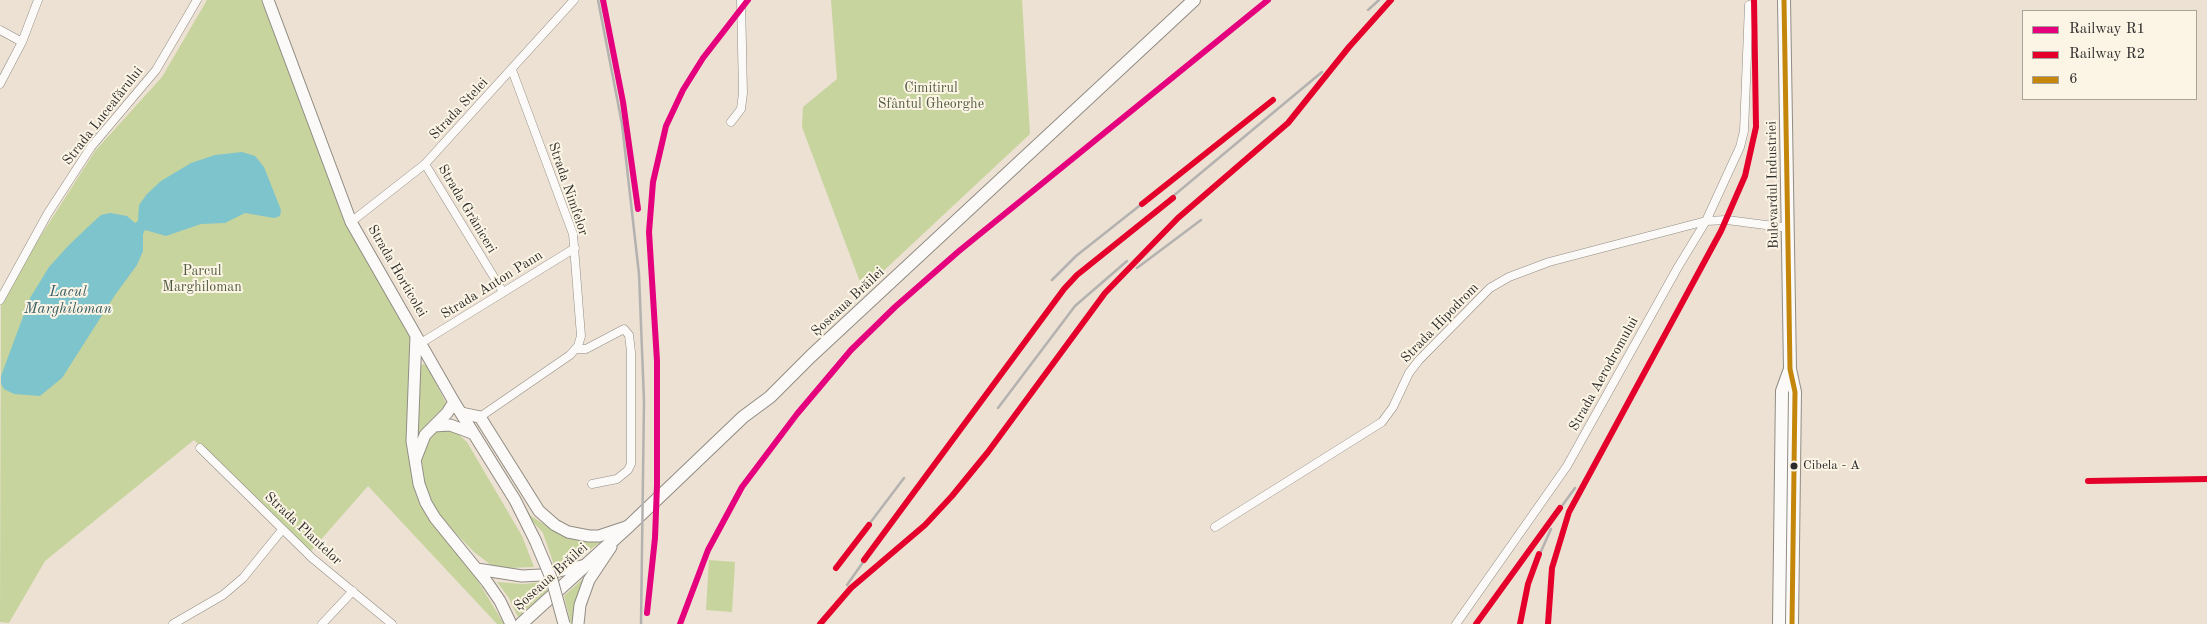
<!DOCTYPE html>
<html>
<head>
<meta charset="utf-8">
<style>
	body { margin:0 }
	#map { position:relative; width:2207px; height:624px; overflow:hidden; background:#ece1d2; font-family:"Old Standard TT",serif }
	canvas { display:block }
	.legend { position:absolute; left:2022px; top:10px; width:175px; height:90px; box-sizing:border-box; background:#fcf5e5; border:1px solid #a8a49b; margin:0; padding:6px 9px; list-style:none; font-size:15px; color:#2b2b2b }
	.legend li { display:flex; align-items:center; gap:10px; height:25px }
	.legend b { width:25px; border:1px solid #a8a49b }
</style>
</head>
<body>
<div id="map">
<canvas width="2207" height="624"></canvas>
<ul class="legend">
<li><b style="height:6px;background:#e5007d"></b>Railway R1</li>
<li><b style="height:6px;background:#e4002b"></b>Railway R2</li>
<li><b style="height:6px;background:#c4870b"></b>6</li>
</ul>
</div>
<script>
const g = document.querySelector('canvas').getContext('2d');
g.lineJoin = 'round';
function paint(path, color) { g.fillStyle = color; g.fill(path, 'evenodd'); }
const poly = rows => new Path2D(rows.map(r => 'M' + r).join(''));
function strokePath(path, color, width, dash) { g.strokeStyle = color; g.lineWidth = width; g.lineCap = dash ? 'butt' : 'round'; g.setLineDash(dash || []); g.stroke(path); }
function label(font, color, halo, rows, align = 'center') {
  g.font = font + ' "Old Standard TT",serif'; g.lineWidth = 4; g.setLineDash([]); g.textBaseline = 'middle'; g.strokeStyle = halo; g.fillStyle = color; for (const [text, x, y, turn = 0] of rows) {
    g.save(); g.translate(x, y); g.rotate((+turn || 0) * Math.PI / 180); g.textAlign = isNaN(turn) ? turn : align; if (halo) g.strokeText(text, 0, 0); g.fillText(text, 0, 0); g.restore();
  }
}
paint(poly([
	[207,0,261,0,351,222,412,326,419,484,504,624,497,624,368,486,310,552,194,440,45,561,9,623,0,622,1,298,95,151,162,77],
	[831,0,1022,0,1030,134,863,290,802,127,803,107,837,79],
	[424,364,428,368,447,405,417,436,420,366],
	[443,428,457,433,467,442,522,536,534,567,509,568,491,565,474,552,443,520,433,506,426,490,421,456,428,435],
	[516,493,531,516,553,530,604,540,579,557,554,565,543,533,527,515],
	[709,560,735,562,732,612,706,610],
	[586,576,575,624,571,624,564,596],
	[497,582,523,584,545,582,547,591,518,617,509,598]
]), '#c7d49d');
paint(poly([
	[242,152,255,156,264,167,281,210,280,216,274,218,245,213,225,223,201,224,166,236,145,230,143,234,143,251,137,265,115,295,62,378,40,396,14,394,4,389,1,384,1,376,30,298,49,267,69,245,90,225,101,215,110,213,127,216,135,223,138,221,139,205,147,194,161,181,191,163,215,155]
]), '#7dc4cd');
const minor = poly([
	[0,30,22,42],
	[0,84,22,42,38,0],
	[731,122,741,109,743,93,741,0],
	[425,164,503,292],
	[351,222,425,164,574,0],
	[0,300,48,213,91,147,156,70,197,0],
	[421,343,575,248],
	[576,349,586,349,624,329,629,335,631,352,631,464,628,470,617,479,592,484],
	[480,417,570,355,578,346,581,336,573,234,512,70],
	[200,448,312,558,392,624],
	[1215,527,1382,422,1393,407,1409,373,1419,360,1490,288,1509,277,1549,262,1706,221,1727,220,1789,228],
	[173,624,223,595,243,578,282,530],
	[322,624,353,591],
	[1456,624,1567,466,1678,267,1706,221,1740,147,1744,131,1749,5]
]);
const secondary = poly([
	[268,0,351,222,454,402,515,500,535,540],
	[416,336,412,441,419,484,426,503,435,518,487,582,500,601,511,624],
	[461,413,480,417,539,511,555,525,568,532,589,536,599,536,626,527],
	[434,426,450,425,472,433],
	[416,458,425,435,447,413,454,402],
	[477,569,522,576,541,575,586,565],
	[578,624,580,605,589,580,611,547]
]);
const primary = poly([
	[1784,0,1790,369,1795,392,1792,624],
	[521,624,630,525,743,417,770,397,811,356,1194,0],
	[1779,624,1782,391,1790,369]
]);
strokePath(minor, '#918c84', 9);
strokePath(secondary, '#918c84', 13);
strokePath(primary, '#918c84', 14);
strokePath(minor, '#fcfaf8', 8);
strokePath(secondary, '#fcfaf8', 11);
strokePath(primary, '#fcfaf8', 12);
strokePath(poly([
	[598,0,622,124,639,274,644,401,641,624],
	[1368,10,1379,0],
	[1137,268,1201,220],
	[1052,280,1076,256,1273,100],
	[998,408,1075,306,1127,261],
	[2088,481,2207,479],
	[836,568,904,478],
	[847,585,916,487,1070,282,1322,72],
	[647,613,655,538,657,485,657,361,649,232,653,182,666,126,683,90,703,58,748,0],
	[680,624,708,550,742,487,797,414,851,350,895,307,959,251,1268,0],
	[820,624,851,588,925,525,952,496,988,452,1105,293,1178,218,1288,123,1349,47,1391,0],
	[1476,624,1575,488],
	[1520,624,1530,576,1551,529],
	[1548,624,1552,568,1569,512,1721,231,1745,176,1756,127,1754,0]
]), '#b4b2b0', 2.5);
const secondaryBridge = poly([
	[535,540,552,580,564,624]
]);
strokePath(secondaryBridge, '#918c84', 13, []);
strokePath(secondaryBridge, '#fcfaf8', 11);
strokePath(poly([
	[1784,0,1790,369,1795,392,1792,624]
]), '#c4870b', 5);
strokePath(poly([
	[603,0,623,102,638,209],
	[647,613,655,538,657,485,657,361,649,232,653,182,666,126,683,90,703,58,748,0],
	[680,624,708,550,742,487,797,414,851,350,895,307,959,251,1268,0]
]), '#e5007d', 6);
strokePath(poly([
	[1142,204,1273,100],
	[2088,481,2207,479],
	[864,560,1064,289,1077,275,1173,198],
	[836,568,869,525],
	[820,624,851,588,925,525,952,496,988,452,1105,293,1178,218,1288,123,1349,47,1391,0],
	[1476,624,1560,508],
	[1520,624,1528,584,1539,554],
	[1548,624,1552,568,1569,512,1721,231,1745,176,1756,127,1754,0]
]), '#e4002b', 6);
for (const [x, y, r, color] of [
	[1794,466,4.5,"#2b2b2b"]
]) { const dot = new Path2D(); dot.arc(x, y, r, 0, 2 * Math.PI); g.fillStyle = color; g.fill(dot); strokePath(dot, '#fcf5e5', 2); }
label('13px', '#2b2b2b', '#fcf5e5', [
	["Cibela - A",1803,466]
], 'left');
label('14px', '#505b40', '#fcf5e5', [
	["Cimitirul",931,88],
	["Sfântul Gheorghe",931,104],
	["Parcul",202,271],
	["Marghiloman",202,287]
]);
label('14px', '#2b2b2b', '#fcf5e5', [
	["Strada Stelei",459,109,-47],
	["Strada Luceafărului",103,116,-52],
	["Bulevardul Industriei",1773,185,-91],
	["Strada Nimfelor",568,189,71],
	["Strada Grăniceri",467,209,59],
	["Strada Horticolei",397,271,60],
	["Strada Anton Pann",492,285,-32],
	["Șoseaua Brăilei",848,302,-43],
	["Strada Hipodrom",1440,323,-46],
	["Strada Aerodromului",1604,374,-61],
	["Strada Plantelor",303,529,43],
	["Șoseaua Brăilei",551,577,-42]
]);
label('italic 15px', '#375c63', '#fcf5e5', [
	["Lacul",68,292],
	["Marghiloman",68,309]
]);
</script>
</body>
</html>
